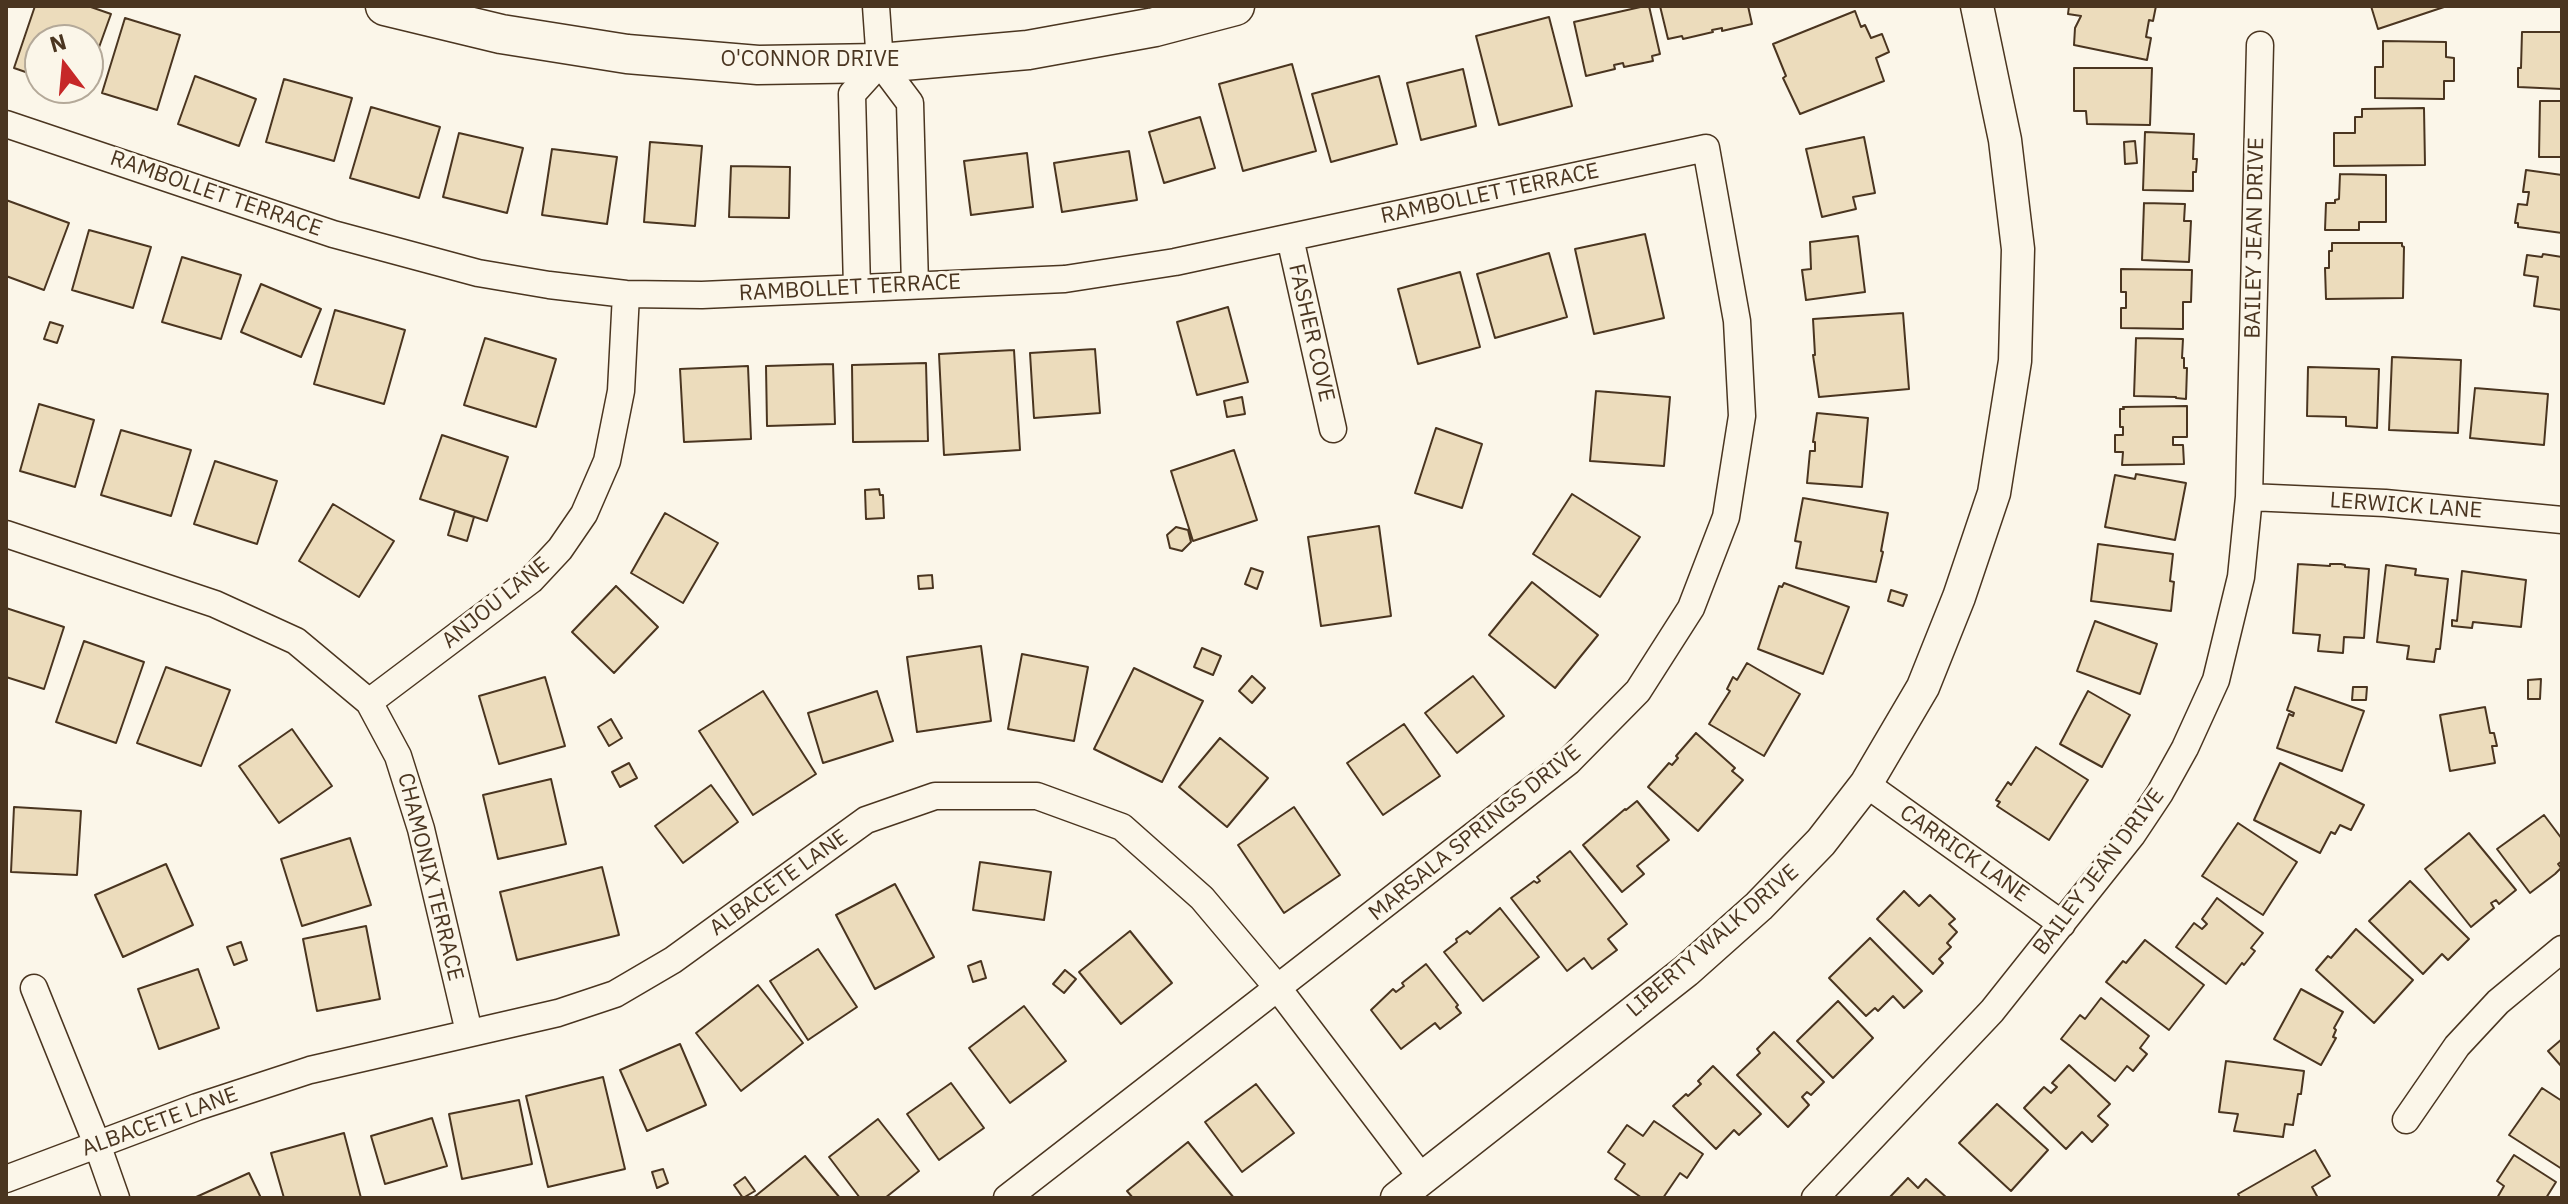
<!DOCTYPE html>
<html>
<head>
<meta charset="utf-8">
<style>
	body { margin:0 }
	#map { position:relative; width:2568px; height:1204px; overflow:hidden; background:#fbf6e9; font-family:"IBM Plex Sans",sans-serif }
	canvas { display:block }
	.frame { position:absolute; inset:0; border:8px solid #4a3520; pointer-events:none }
	.north { position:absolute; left:24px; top:24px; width:80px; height:80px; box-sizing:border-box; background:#fbf6e9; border:2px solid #b4a999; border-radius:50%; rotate:344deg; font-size:22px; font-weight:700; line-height:32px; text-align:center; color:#4a3520 }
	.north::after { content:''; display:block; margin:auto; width:28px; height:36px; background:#c62828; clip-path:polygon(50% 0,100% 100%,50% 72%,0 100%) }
</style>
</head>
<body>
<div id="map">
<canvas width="2568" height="1204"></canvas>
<div class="frame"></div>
<div class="north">N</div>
</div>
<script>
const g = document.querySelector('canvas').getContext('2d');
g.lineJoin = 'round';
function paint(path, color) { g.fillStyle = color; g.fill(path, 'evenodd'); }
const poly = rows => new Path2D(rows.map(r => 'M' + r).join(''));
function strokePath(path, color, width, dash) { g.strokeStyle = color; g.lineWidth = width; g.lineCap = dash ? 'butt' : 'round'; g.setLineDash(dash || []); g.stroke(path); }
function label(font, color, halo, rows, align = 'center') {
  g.font = font + ' "IBM Plex Sans",sans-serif'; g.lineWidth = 6; g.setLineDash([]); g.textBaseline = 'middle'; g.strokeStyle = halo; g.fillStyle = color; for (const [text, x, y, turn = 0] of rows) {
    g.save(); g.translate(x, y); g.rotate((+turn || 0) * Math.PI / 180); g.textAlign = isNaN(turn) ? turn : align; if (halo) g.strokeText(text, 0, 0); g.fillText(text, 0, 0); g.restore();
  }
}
const building = poly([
	[35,6,88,6,111,14,88,78,88,40,40,40,40,77,14,68,35,6],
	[1645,6,1649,6,1660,54,1652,56,1653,61,1624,67,1623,63,1614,65,1615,69,1586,76,1574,22,1645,6],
	[1660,6,1748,6,1752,24,1722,31,1722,28,1712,30,1713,32,1683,39,1682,36,1668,39,1660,6],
	[2069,6,2156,6,2153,21,2149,20,2146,37,2151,38,2147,60,2074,45,2075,28,2081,16,2068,14,2069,6],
	[2371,6,2444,6,2444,7,2378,29,2371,6],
	[1855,11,1861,27,1865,25,1871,38,1882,34,1889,52,1876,58,1884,81,1800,114,1783,78,1786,76,1773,44,1855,11],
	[1549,17,1572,106,1499,125,1476,36,1549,17],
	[125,18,180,35,157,110,102,93,125,18],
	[2522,32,2562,32,2562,89,2518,87,2518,68,2521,68,2522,32],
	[2383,41,2446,42,2446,57,2454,58,2454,81,2444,81,2444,99,2375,98,2375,67,2383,67,2383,41],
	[1292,64,1316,151,1243,171,1219,84,1292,64],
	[2074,68,2152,68,2150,125,2087,124,2086,111,2074,111,2074,68],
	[1463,69,1476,126,1421,140,1407,83,1463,69],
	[195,76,256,99,239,146,178,124,195,76],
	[1379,76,1397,144,1331,162,1312,94,1379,76],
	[284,79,352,98,334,161,266,142,284,79],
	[2540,101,2562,101,2562,157,2539,157,2540,101],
	[371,107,440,127,419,198,350,178,371,107],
	[2424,108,2425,165,2334,166,2334,133,2355,133,2355,117,2362,117,2362,109,2424,108],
	[1200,117,1215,168,1164,183,1149,132,1200,117],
	[2145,132,2194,134,2193,159,2197,159,2196,172,2193,172,2193,191,2143,190,2145,132],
	[459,133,523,148,507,213,443,197,459,133],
	[1864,137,1875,193,1853,197,1856,209,1822,217,1806,149,1864,137],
	[2135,141,2137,163,2125,164,2124,142,2135,141],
	[650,142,702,146,695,226,644,222,650,142],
	[552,149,617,157,607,224,542,215,552,149],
	[1129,151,1137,200,1062,212,1054,163,1129,151],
	[1027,153,1033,207,971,215,964,161,1027,153],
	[731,166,790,167,789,218,729,217,731,166],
	[2526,170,2562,175,2562,233,2518,227,2518,223,2515,223,2518,204,2527,205,2529,192,2523,192,2526,170],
	[2340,174,2386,175,2386,222,2359,222,2359,230,2325,230,2326,203,2335,203,2335,200,2339,199,2340,174],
	[6,200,69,223,44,290,6,276,6,200],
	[2144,203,2185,204,2184,221,2191,221,2189,262,2142,260,2144,203],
	[89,230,151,247,133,308,72,290,89,230],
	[1645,234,1664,318,1594,334,1575,249,1645,234],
	[1858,236,1865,292,1806,300,1802,270,1811,269,1810,242,1858,236],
	[2332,243,2402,243,2402,246,2404,247,2403,298,2326,299,2325,268,2329,268,2329,251,2332,251,2332,243],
	[1549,253,1567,317,1495,338,1477,274,1549,253],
	[2543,254,2562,257,2562,310,2534,306,2538,277,2524,275,2527,255,2542,257,2543,254],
	[182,257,241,275,221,339,162,322,182,257],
	[2121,269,2192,270,2191,302,2183,302,2183,329,2121,328,2121,308,2126,308,2126,292,2121,292,2121,269],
	[1460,272,1480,347,1418,364,1398,289,1460,272],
	[261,284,321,309,301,357,241,332,261,284],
	[1228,307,1248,382,1197,395,1177,322,1228,307],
	[335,310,405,330,384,404,314,384,335,310],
	[1903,313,1909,389,1819,397,1813,355,1815,355,1813,319,1903,313],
	[50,322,63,326,57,343,44,339,50,322],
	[485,338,556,359,536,427,464,405,485,338],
	[2136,338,2183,339,2182,358,2184,358,2184,368,2187,368,2186,399,2176,398,2176,397,2134,396,2136,338],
	[1095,349,1100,413,1034,418,1030,353,1095,349],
	[1014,350,1020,450,944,455,939,354,1014,350],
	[2392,357,2461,360,2458,433,2389,430,2392,357],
	[926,363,928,441,853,442,852,365,926,363],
	[833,364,835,424,767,426,766,366,833,364],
	[748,366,751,439,684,442,680,369,748,366],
	[2308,367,2379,369,2377,428,2346,426,2346,417,2307,416,2308,367],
	[2475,388,2548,394,2544,445,2470,438,2475,388],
	[1596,391,1670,397,1664,466,1590,461,1596,391],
	[1242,397,1245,414,1227,417,1224,401,1242,397],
	[39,404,94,420,75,487,20,471,39,404],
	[2187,406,2187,437,2173,437,2173,445,2183,445,2184,464,2122,465,2123,452,2115,452,2115,435,2123,435,2123,427,2120,427,2120,409,2124,409,2123,407,2187,406],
	[1817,413,1868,418,1862,487,1807,483,1810,451,1815,451,1815,442,1813,442,1817,413],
	[1436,428,1482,444,1462,508,1415,493,1436,428],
	[121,430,191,450,171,516,101,495,121,430],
	[442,435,508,457,487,521,420,499,442,435],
	[1234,450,1257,520,1193,541,1171,471,1234,450],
	[215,461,277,481,257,544,194,524,215,461],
	[2136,474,2186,483,2175,540,2105,527,2115,475,2135,479,2136,474],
	[879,489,880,495,883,495,884,518,866,519,865,490,879,489],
	[1572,494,1640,537,1600,597,1533,554,1572,494],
	[1803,498,1888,513,1881,551,1883,552,1876,582,1796,568,1801,542,1795,541,1803,498],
	[333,504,394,541,359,597,299,561,333,504],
	[455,511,474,517,467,541,448,535,455,511],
	[665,513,718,543,683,603,631,573,665,513],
	[1379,526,1391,616,1321,626,1308,537,1379,526],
	[1176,527,1188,530,1191,542,1182,551,1170,548,1167,535,1176,527],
	[2098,544,2173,554,2170,581,2174,582,2171,611,2091,601,2098,544],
	[2298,564,2330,566,2330,564,2341,564,2345,565,2345,567,2369,569,2364,638,2344,637,2343,653,2318,651,2320,635,2293,633,2298,564],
	[2386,565,2416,569,2415,575,2448,579,2440,649,2436,649,2434,662,2407,659,2409,646,2377,642,2386,565],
	[1251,568,1263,572,1257,589,1245,584,1251,568],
	[2462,571,2526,580,2521,627,2473,622,2472,628,2452,626,2452,620,2457,621,2462,571],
	[932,575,933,588,919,589,918,576,932,575],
	[1532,582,1598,635,1555,688,1489,635,1532,582],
	[1784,583,1849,607,1823,674,1758,649,1779,586,1782,587,1784,583],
	[616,586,658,627,614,673,572,632,616,586],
	[1891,590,1907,595,1903,606,1888,601,1891,590],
	[6,608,64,627,44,689,6,677,6,608],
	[2095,621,2157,644,2140,694,2077,671,2095,621],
	[84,641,144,662,116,743,56,722,84,641],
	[981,646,991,721,917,732,907,657,981,646],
	[1202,648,1221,656,1213,675,1194,667,1202,648],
	[1022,654,1088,667,1074,741,1008,729,1022,654],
	[1747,663,1800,694,1764,756,1709,724,1730,691,1727,689,1733,677,1737,680,1747,663],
	[166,667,230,690,201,766,137,743,166,667],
	[1134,668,1203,701,1162,782,1094,749,1134,668],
	[1252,676,1265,688,1252,703,1239,691,1252,676],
	[1473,676,1504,716,1457,753,1425,713,1473,676],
	[545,677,565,746,499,764,479,696,545,677],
	[2541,679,2540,699,2528,699,2528,680,2541,679],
	[2295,687,2364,711,2342,771,2277,748,2289,714,2293,716,2294,713,2287,710,2295,687],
	[2353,687,2367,687,2366,700,2352,700,2353,687],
	[763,691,816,774,753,815,699,731,763,691],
	[877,691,893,741,823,763,808,713,877,691],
	[2088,691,2130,715,2102,767,2060,744,2088,691],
	[2485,707,2490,733,2494,733,2497,746,2492,746,2495,763,2450,771,2440,715,2485,707],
	[611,719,622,738,609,746,598,727,611,719],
	[1404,724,1440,776,1383,815,1347,763,1404,724],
	[292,729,332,786,279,823,239,766,292,729],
	[1696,733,1735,768,1732,771,1743,780,1698,831,1648,787,1669,763,1672,765,1678,758,1676,756,1696,733],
	[1220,738,1268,778,1227,827,1179,787,1220,738],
	[2036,747,2088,780,2049,840,1997,806,2000,802,1996,800,2008,782,2011,785,2036,747],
	[629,763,637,778,620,787,612,772,629,763],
	[2280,763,2364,805,2351,830,2340,825,2335,834,2331,832,2320,853,2254,820,2280,763],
	[551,779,566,844,498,859,483,795,551,779],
	[711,785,738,822,683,863,655,826,711,785],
	[1637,801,1669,840,1637,866,1644,874,1622,892,1583,845,1625,809,1626,810,1637,801],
	[14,807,81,811,77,875,11,872,14,807],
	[1294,807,1340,875,1284,913,1238,845,1294,807],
	[2544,815,2562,839,2562,861,2558,864,2561,868,2555,874,2530,893,2497,849,2544,815],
	[2238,823,2297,862,2263,915,2202,876,2238,823],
	[2469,833,2516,890,2499,904,2496,900,2491,903,2494,908,2471,927,2425,869,2469,833],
	[350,838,371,905,302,926,281,859,350,838],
	[1570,851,1627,924,1608,939,1617,950,1592,969,1584,958,1567,971,1511,898,1534,881,1537,883,1540,881,1537,877,1570,851],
	[980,862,1051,872,1044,920,973,910,980,862],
	[166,864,193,925,123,957,95,895,166,864],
	[602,867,619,935,517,960,500,892,602,867],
	[2410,881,2469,939,2448,960,2442,954,2423,974,2369,921,2410,881],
	[895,884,934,957,875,989,836,915,895,884],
	[1904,891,1919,906,1930,895,1955,919,1949,924,1957,932,1947,943,1951,947,1939,959,1943,963,1933,974,1877,919,1904,891],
	[2217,898,2263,933,2251,948,2255,951,2244,965,2242,963,2226,984,2176,947,2194,923,2202,929,2207,924,2202,919,2217,898],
	[1500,908,1539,957,1483,1001,1444,952,1457,942,1456,939,1467,931,1470,934,1500,908],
	[366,926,380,999,317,1011,303,939,366,926],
	[2356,929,2413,980,2374,1023,2316,970,2328,956,2331,958,2356,929],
	[1130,931,1172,983,1121,1024,1079,972,1130,931],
	[1870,938,1922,991,1904,1008,1893,996,1878,1011,1875,1008,1866,1016,1829,978,1870,938],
	[2145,940,2204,985,2169,1030,2106,982,2123,961,2126,963,2145,940],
	[241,942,247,960,234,965,227,947,241,942],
	[818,949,857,1007,808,1040,770,981,818,949],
	[981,961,986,978,973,982,968,966,981,961],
	[1426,964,1458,1005,1456,1007,1461,1013,1440,1029,1435,1023,1401,1049,1371,1010,1393,989,1396,992,1404,986,1402,983,1426,964],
	[198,969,219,1028,159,1049,138,989,198,969],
	[1065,970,1076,979,1064,993,1053,984,1065,970],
	[758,985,803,1043,741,1091,696,1033,758,985],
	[2301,989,2343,1012,2334,1028,2336,1030,2333,1037,2336,1038,2321,1065,2274,1039,2301,989],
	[2101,998,2149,1036,2140,1048,2147,1054,2133,1071,2127,1066,2115,1081,2061,1039,2080,1015,2085,1019,2101,998],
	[1838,1001,1873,1038,1833,1078,1797,1041,1838,1001],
	[1024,1006,1066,1061,1010,1103,969,1048,1024,1006],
	[1774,1032,1824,1082,1811,1095,1807,1092,1802,1097,1809,1105,1788,1127,1737,1075,1760,1053,1757,1049,1774,1032],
	[2562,1039,2562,1067,2548,1051,2562,1039],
	[680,1044,706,1105,647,1131,620,1070,680,1044],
	[2226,1061,2304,1071,2301,1094,2298,1094,2293,1125,2285,1124,2283,1137,2234,1131,2238,1114,2219,1112,2226,1061],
	[2069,1065,2110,1104,2098,1116,2108,1125,2092,1142,2082,1132,2066,1149,2024,1108,2044,1087,2051,1093,2057,1087,2052,1083,2069,1065],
	[1713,1066,1761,1114,1739,1135,1734,1130,1716,1149,1673,1106,1686,1094,1688,1096,1701,1084,1698,1081,1713,1066],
	[603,1077,625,1169,548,1187,526,1096,603,1077],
	[951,1083,984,1128,939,1160,907,1114,951,1083],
	[1256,1084,1294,1133,1242,1172,1205,1122,1256,1084],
	[2542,1088,2562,1101,2562,1169,2509,1135,2542,1088],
	[519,1100,532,1164,462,1179,449,1114,519,1100],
	[1997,1104,2048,1150,2011,1191,1959,1143,1997,1104],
	[432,1118,447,1166,385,1184,371,1136,432,1118],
	[878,1119,919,1171,885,1198,860,1198,829,1157,878,1119],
	[1654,1121,1703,1154,1687,1178,1680,1173,1663,1198,1642,1198,1615,1179,1625,1164,1608,1152,1627,1125,1643,1136,1654,1121],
	[344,1133,361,1198,284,1198,271,1153,344,1133],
	[1188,1142,1234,1198,1133,1198,1127,1191,1188,1142],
	[2315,1150,2330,1176,2312,1187,2318,1198,2240,1198,2238,1194,2315,1150],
	[2514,1155,2556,1182,2546,1198,2497,1198,2504,1186,2497,1181,2514,1155],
	[805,1156,840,1198,753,1198,805,1156],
	[663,1169,668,1183,657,1188,652,1172,663,1169],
	[249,1173,261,1198,194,1198,249,1173],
	[745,1177,755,1191,743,1198,734,1185,745,1177],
	[1908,1178,1918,1188,1926,1179,1947,1198,1889,1198,1908,1178]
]);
paint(building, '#ecdcbc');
strokePath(building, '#4a3520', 2);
const minor = poly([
	[876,6,880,63],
	[880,63,910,103,915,285],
	[6,124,333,234,478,273,549,285,626,294,702,295,1065,279,1175,262,1706,148,1737,321,1742,416,1726,517,1691,608,1638,691,1568,762,1007,1198],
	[1290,238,1333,429],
	[857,288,852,94,880,63],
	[2249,497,2385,503,2562,520],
	[6,534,215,604,296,641,369,702,398,756,421,829,469,1032],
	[369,702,531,580,560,549,584,514,607,461,621,391,626,294],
	[1866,784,2062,924],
	[34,988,97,1144,116,1198],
	[2406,1120,2457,1046,2498,1002,2562,949],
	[6,1179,197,1107,310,1070,558,1013,615,994,673,960,866,820,935,796,1037,796,1122,827,1202,898,1277,987,1422,1178],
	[1815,1198,1992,1011,2132,835,2160,793,2185,748,2216,680,2241,577,2249,497,2260,45]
]);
const tertiary = poly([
	[1397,1198,1686,971,1759,906,1821,842,1866,784,1923,687,1959,597,1994,493,2015,361,2018,249,2005,140,1977,6]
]);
const secondary = poly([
	[385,6,501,34,627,54,758,65,880,63,1028,50,1155,27,1235,6]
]);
strokePath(minor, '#4a3520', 29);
strokePath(tertiary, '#4a3520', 35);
strokePath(secondary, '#4a3520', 41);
strokePath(minor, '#fbf6e9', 26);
strokePath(tertiary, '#fbf6e9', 32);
strokePath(secondary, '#fbf6e9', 38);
label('22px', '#4a3520', '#fbf6e9', [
	["O'CONNOR DRIVE",810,60],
	["RAMBOLLET TERRACE",216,194,19],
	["RAMBOLLET TERRACE",1490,194,-12],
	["BAILEY JEAN DRIVE",2255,238,-89],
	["RAMBOLLET TERRACE",850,288,-3],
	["FASHER COVE",1311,333,77],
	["LERWICK LANE",2406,506,4],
	["ANJOU LANE",496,603,-39],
	["MARSALA SPRINGS DRIVE",1475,833,-39],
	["CARRICK LANE",1964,854,35],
	["BAILEY JEAN DRIVE",2099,872,-53],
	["CHAMONIX TERRACE",430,877,76],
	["ALBACETE LANE",779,883,-36],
	["LIBERTY WALK DRIVE",1713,941,-41],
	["ALBACETE LANE",160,1122,-20]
]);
</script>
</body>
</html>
